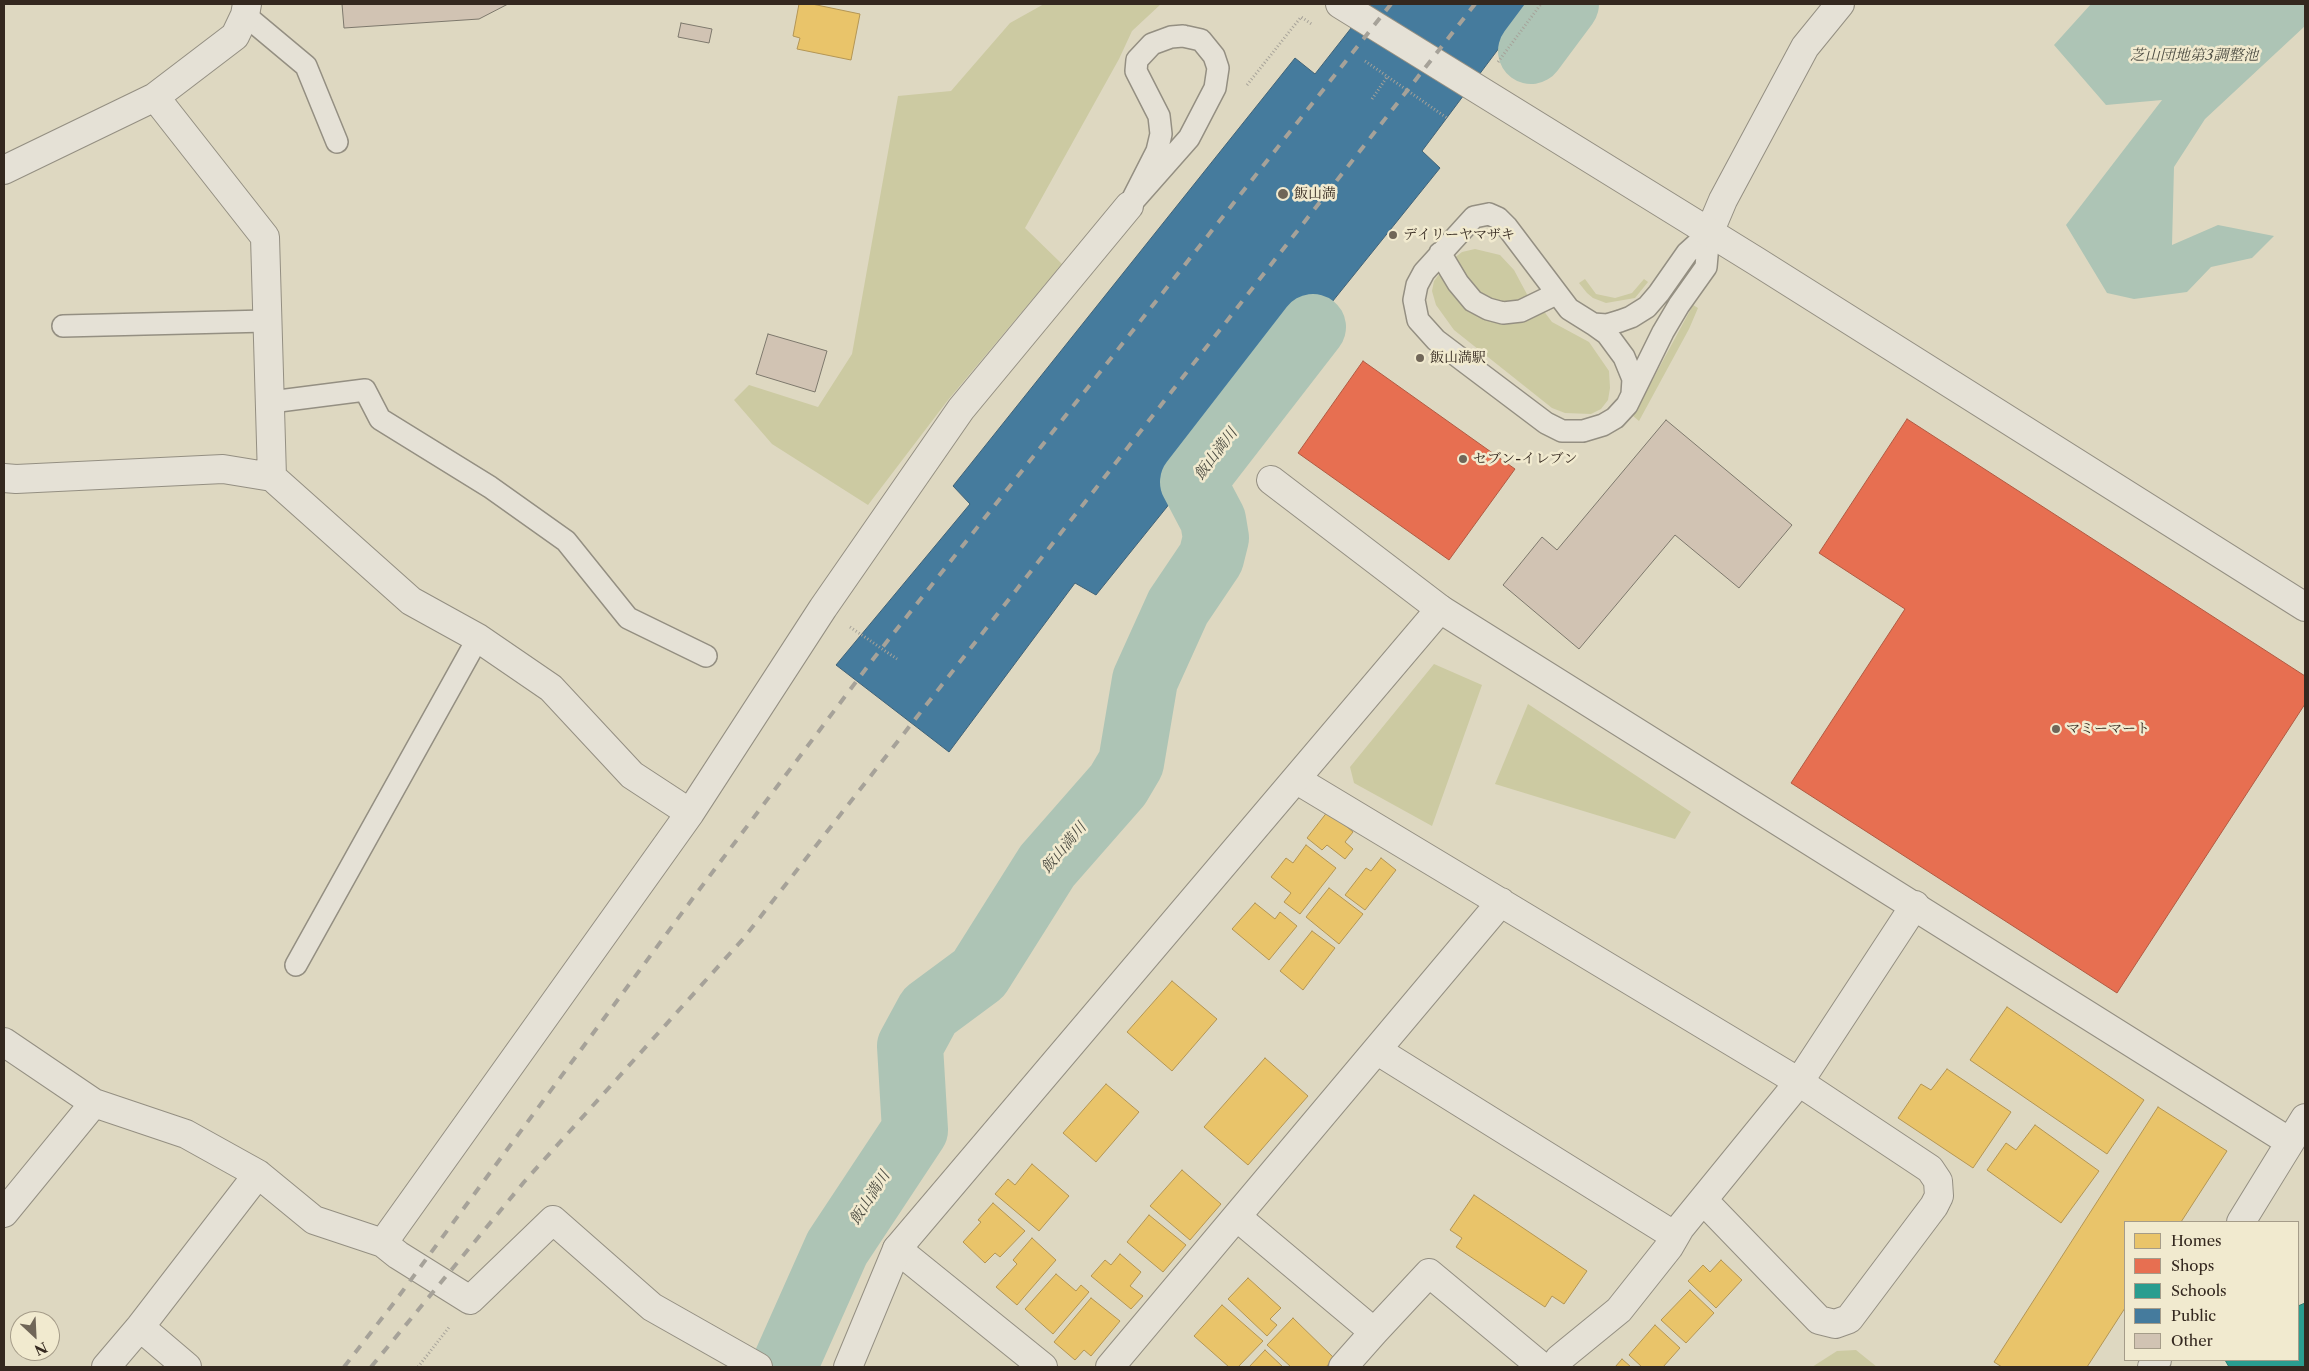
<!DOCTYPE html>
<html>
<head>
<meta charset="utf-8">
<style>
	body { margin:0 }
	#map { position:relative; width:2309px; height:1371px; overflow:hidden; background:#ded8c1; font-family:"Libre Caslon Text",serif }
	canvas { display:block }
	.frame { position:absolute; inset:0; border:5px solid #34281f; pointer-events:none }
	.legend { position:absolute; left:2124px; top:1221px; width:175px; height:140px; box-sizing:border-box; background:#f1eacf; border:1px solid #a59c89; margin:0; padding:6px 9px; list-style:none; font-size:15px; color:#34281f }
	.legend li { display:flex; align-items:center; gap:10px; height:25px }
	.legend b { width:25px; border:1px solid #a59c89 }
	.north { position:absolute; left:10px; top:1311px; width:50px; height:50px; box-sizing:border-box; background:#f1eacf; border:1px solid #a59c89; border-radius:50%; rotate:155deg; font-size:14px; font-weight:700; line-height:20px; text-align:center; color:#34281f }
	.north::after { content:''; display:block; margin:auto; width:18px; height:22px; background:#706658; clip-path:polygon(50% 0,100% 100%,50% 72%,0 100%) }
</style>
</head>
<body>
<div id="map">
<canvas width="2309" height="1371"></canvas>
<div class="frame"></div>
<ul class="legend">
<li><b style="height:14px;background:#e9c46a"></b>Homes</li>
<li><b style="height:14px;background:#e76f51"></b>Shops</li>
<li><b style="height:14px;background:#2a9d8f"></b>Schools</li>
<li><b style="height:14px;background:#457b9d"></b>Public</li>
<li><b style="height:14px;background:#d1c3b3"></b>Other</li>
</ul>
<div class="north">N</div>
</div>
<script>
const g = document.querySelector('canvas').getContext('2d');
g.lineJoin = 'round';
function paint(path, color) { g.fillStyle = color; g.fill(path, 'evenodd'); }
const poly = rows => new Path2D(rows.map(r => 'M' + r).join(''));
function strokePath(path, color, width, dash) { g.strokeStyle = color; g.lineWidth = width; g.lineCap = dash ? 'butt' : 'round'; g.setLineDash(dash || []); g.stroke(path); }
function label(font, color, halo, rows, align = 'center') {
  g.font = font + ' "Libre Caslon Text","Noto Serif JP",serif'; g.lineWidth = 5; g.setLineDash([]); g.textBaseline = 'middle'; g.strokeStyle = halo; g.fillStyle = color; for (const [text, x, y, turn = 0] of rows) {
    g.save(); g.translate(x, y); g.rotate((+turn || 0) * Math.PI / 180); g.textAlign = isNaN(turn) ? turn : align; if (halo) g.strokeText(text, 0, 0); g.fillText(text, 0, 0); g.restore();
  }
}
paint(poly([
	[1044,4,1161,4,1132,31,1119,59,1025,228,1062,264,948,400,868,505,772,444,734,400,749,385,818,407,852,354,898,96,951,91,1010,23],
	[1475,249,1500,255,1514,270,1529,298,1502,306,1475,294,1453,259,1462,252],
	[1440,273,1465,308,1483,318,1508,324,1543,310,1552,322,1589,342,1609,371,1610,388,1608,400,1601,409,1591,414,1565,413,1552,408,1454,330,1436,305,1432,291,1434,281],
	[1585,279,1596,294,1615,298,1632,293,1644,279,1648,282,1635,298,1606,303,1593,298,1587,293,1579,283],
	[1693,305,1698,308,1689,329,1639,421,1633,416],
	[1434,664,1482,685,1432,826,1354,783,1350,767],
	[1528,704,1691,812,1675,839,1495,784],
	[1856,1350,1877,1367,1812,1367,1837,1351]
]), '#cccaa2');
paint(poly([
	[2091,4,2305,4,2305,26,2205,119,2174,167,2172,245,2218,225,2274,236,2252,258,2211,267,2187,292,2134,299,2107,293,2066,225,2162,100,2106,105,2054,45]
]), '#adc4b5');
const homes = poly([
	[799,4,812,4,860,14,851,60,797,49,800,38,793,36,799,4],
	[1328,811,1353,832,1345,842,1353,849,1345,859,1327,845,1322,850,1307,838,1328,811],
	[1306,845,1336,868,1300,914,1284,902,1291,893,1271,877,1286,858,1293,863,1306,845],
	[1381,858,1396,870,1365,910,1345,895,1366,868,1371,871,1381,858],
	[1329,888,1363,914,1339,944,1306,917,1329,888],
	[1255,903,1275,919,1280,912,1297,926,1269,960,1232,929,1255,903],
	[1312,931,1335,948,1303,990,1280,971,1312,931],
	[1172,981,1217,1019,1172,1071,1127,1032,1172,981],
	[2007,1007,2144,1100,2107,1154,1970,1060,2007,1007],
	[1265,1058,1308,1096,1248,1165,1204,1127,1265,1058],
	[1947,1069,2011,1112,1973,1168,1898,1118,1921,1084,1931,1090,1947,1069],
	[1106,1084,1139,1112,1096,1162,1063,1133,1106,1084],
	[2158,1107,2227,1151,2181,1222,2125,1222,2125,1308,2087,1367,2002,1367,1994,1362,2158,1107],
	[2035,1125,2099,1171,2061,1223,1987,1170,2006,1143,2016,1150,2035,1125],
	[1032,1164,1069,1196,1039,1231,995,1194,1008,1179,1015,1185,1032,1164],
	[1182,1170,1221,1204,1190,1240,1150,1206,1182,1170],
	[1474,1195,1587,1271,1564,1304,1552,1296,1545,1307,1456,1247,1462,1238,1450,1230,1474,1195],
	[993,1203,1025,1231,1000,1257,995,1253,985,1263,963,1242,981,1222,978,1220,993,1203],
	[1149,1215,1186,1245,1163,1272,1127,1242,1149,1215],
	[1032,1238,1056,1260,1017,1305,996,1287,1017,1264,1013,1260,1032,1238],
	[1120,1254,1141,1272,1130,1286,1143,1296,1131,1309,1091,1276,1105,1260,1111,1265,1120,1254],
	[1721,1260,1742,1280,1716,1308,1688,1281,1703,1265,1710,1272,1721,1260],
	[1056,1274,1076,1291,1081,1285,1089,1292,1053,1334,1025,1309,1056,1274],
	[1248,1278,1281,1308,1270,1319,1277,1325,1267,1336,1228,1299,1248,1278],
	[1690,1290,1714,1313,1686,1343,1661,1320,1690,1290],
	[1091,1298,1120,1321,1091,1356,1084,1350,1075,1360,1054,1342,1091,1298],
	[1222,1305,1263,1341,1238,1367,1229,1367,1194,1336,1222,1305],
	[1293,1318,1334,1358,1326,1367,1291,1367,1267,1345,1293,1318],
	[1655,1325,1680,1348,1663,1367,1642,1367,1629,1355,1655,1325],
	[1265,1350,1283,1367,1249,1367,1265,1350],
	[1622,1359,1631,1367,1615,1367,1622,1359]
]);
paint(homes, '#e9c46a');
strokePath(homes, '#b39554', 1);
const shops = poly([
	[1363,361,1515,469,1449,560,1298,453,1363,361],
	[1907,419,2305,676,2305,704,2117,993,1791,783,1905,609,1819,553,1907,419]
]);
paint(shops, '#e76f51');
strokePath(shops, '#b15a42', 1);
const schools = poly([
	[2305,1303,2305,1367,2229,1367,2225,1360,2298,1360,2298,1306,2305,1303]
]);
paint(schools, '#2a9d8f');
strokePath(schools, '#2d7a6d', 1);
const public = poly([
	[1370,4,1532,4,1422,151,1440,168,1096,595,1075,583,949,752,836,665,970,504,953,486,1295,58,1315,74,1370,4]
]);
paint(public, '#457b9d');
strokePath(public, '#406277', 1);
strokePath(poly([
	[1531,51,1566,4],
	[784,1367,837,1248,915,1130,910,1046,929,1011,979,974,1047,866,1118,785,1131,763,1145,680,1178,607,1211,558,1216,538,1213,520,1193,482,1313,327]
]), '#adc4b5', 66);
const building = poly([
	[342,4,508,4,479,19,344,28,342,4],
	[681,23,712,29,709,43,678,37,681,23],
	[768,334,827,351,815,392,756,374,768,334],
	[1666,420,1792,525,1739,588,1675,535,1579,649,1503,585,1542,537,1557,550,1666,420]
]);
paint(building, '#d1c3b3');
strokePath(building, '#7d786c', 1);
const service = poly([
	[245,15,306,66,337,142],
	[1183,36,1201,40,1214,56,1218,68,1215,88,1189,138,1129,206,1157,151,1161,134,1159,116,1136,71,1137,60,1152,44,1171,37,1183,36],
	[1489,214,1498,218,1507,227,1569,309,1593,324,1607,325,1620,321,1631,317,1647,307,1659,293,1687,253,1709,233,1706,267,1679,305,1663,332,1627,405,1615,418,1603,425,1583,431,1562,431,1546,423,1436,340,1418,320,1414,300,1417,285,1424,272,1474,217,1489,214],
	[1440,253,1458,283,1473,301,1488,309,1503,313,1521,311,1556,294],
	[1593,324,1607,334,1624,357,1633,379,1632,394],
	[63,326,266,321],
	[271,402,365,390,380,419,490,487,566,541,628,618,706,656],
	[296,965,478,638]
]);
const minor = poly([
	[155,97,265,237,272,477],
	[4,170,155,97,235,36,245,15,247,4],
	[1709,233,1723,200,1805,47,1840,4],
	[4,478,16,479,223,469,272,477,411,601,478,638,551,688,632,775,690,813],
	[1271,480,1440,609],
	[1297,780,1799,1082,1930,1169,1938,1181,1939,1196,1934,1206,1849,1319,1835,1324,1819,1320,1703,1200],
	[4,1042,94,1103,186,1134,258,1174,314,1220,383,1243],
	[1378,1051,1675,1236],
	[4,1213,94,1103],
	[1237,1217,1374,1332,1343,1367],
	[897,1249,1043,1367],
	[140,1327,187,1367],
	[1374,1332,1429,1273,1542,1367],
	[106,1367,140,1327,258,1174],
	[758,1367,652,1307,553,1220,470,1300,398,1255,383,1243,690,813,823,608,961,409,1129,206],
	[1110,1367,1501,902],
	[1555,1367,1559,1359,1619,1310,1669,1247,1680,1228,1799,1082,1915,905]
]);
const tertiary = poly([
	[1340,4,1756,261,2305,607],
	[2241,1222,2305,1118],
	[848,1367,897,1249,1440,609,2290,1142],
	[2152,1367,2157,1360]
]);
strokePath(service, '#948f82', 24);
strokePath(minor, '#948f82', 30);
strokePath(tertiary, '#948f82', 30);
strokePath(poly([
	[1365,61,1447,118],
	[1498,62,1541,4],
	[1247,85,1301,17,1313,25],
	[1372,99,1387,77],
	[850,627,897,659],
	[418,1367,450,1326]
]), '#a6a299', 3, [1, 2.5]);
strokePath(service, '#e5e1d6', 21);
strokePath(minor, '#e5e1d6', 28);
strokePath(tertiary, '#e5e1d6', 28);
strokePath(poly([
	[344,1367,393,1304,693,898,874,658,1391,4],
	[371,1367,524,1182,743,939,1475,4]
]), '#a6a299', 4, [9, 9]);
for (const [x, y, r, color] of [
	[1283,194,6,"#706658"],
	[1393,235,5,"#706658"],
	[1420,358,5,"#706658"],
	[1463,459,5,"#706658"],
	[2056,729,5,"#706658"]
]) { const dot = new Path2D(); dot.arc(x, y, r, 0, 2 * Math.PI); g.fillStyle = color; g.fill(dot); strokePath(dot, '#f1eacf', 2); }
label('14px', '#34281f', '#f1eacf', [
	["飯山満",1294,194],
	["デイリーヤマザキ",1403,235],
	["飯山満駅",1430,358],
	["セブン-イレブン",1473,459],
	["マミーマート",2066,729]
], 'left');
label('italic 15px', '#4d4d43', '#f1eacf', [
	["芝山団地第3調整池",2194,56],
	["飯山満川",1216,454,-53],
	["飯山満川",1064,848,-50],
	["飯山満川",870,1198,-57]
]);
</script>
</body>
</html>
